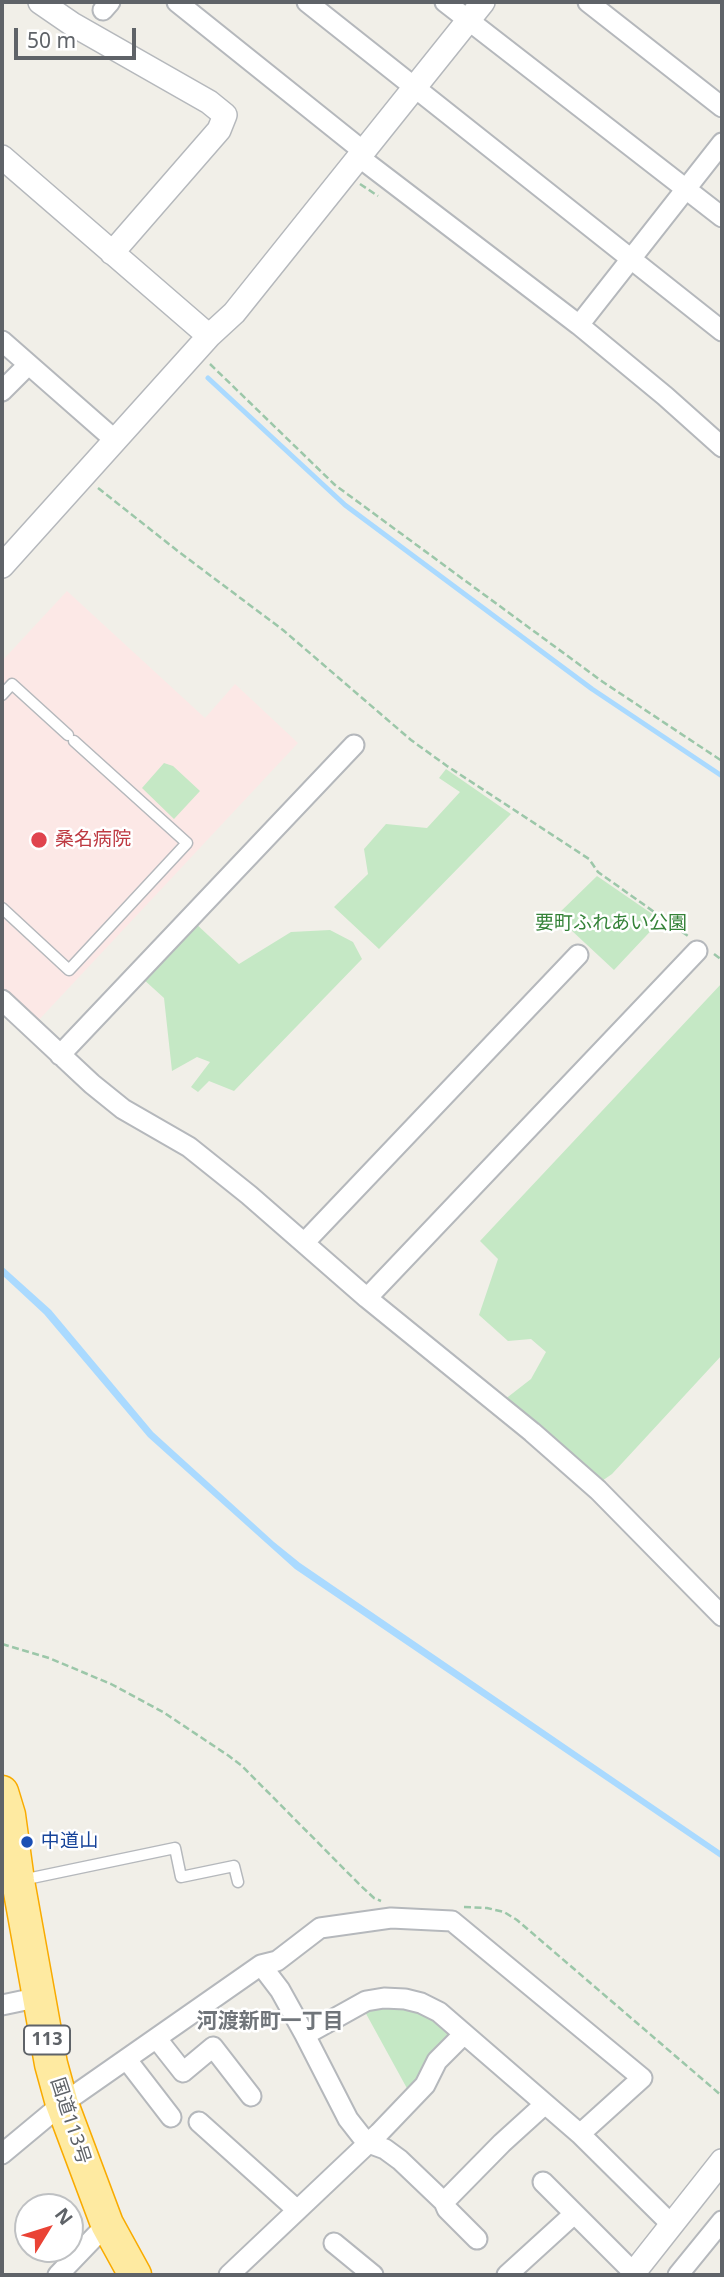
<!DOCTYPE html>
<html>
<head>
<meta charset="utf-8">
<style>
	body { margin:0 }
	#map { position:relative; width:724px; height:2277px; overflow:hidden; background:#f1efe8; font-family:"Noto Sans",sans-serif }
	canvas { display:block }
	.frame { position:absolute; inset:0; border:4px solid #5f6368; pointer-events:none }
	.north { position:absolute; left:14px; top:2193px; width:70px; height:70px; box-sizing:border-box; background:#fff; border:2px solid #bfc1c3; border-radius:50%; rotate:52deg; font-size:19px; font-weight:700; line-height:28px; text-align:center; color:#5f6368 }
	.north::after { content:''; display:block; margin:auto; width:24px; height:32px; background:#ea4335; clip-path:polygon(50% 0,100% 100%,50% 72%,0 100%) }
	.scale { position:absolute; left:14px; top:28px; width:122px; height:32px; box-sizing:border-box; border:4px solid #5f6368; border-top:0; padding-left:9px; font-size:21px; line-height:24px; white-space:nowrap; color:#5f6368; -webkit-text-stroke:5px #fff; paint-order:stroke }
</style>
</head>
<body>
<div id="map">
<canvas width="724" height="2277"></canvas>
<div class="frame"></div>
<div class="north">N</div>
<div class="scale">50 m</div>
</div>
<script>
const g = document.querySelector('canvas').getContext('2d');
g.lineJoin = 'round';
function paint(path, color) { g.fillStyle = color; g.fill(path, 'evenodd'); }
const poly = rows => new Path2D(rows.map(r => 'M' + r).join(''));
function strokePath(path, color, width, dash) { g.strokeStyle = color; g.lineWidth = width; g.lineCap = dash ? 'butt' : 'round'; g.setLineDash(dash || []); g.stroke(path); }
function label(font, color, halo, rows, align = 'center') {
  g.font = font + ' "Noto Sans","Noto Sans JP",sans-serif'; g.lineWidth = 5; g.setLineDash([]); g.textBaseline = 'middle'; g.strokeStyle = halo; g.fillStyle = color; for (const [text, x, y, turn = 0] of rows) {
    g.save(); g.translate(x, y); g.rotate((+turn || 0) * Math.PI / 180); g.textAlign = isNaN(turn) ? turn : align; if (halo) g.strokeText(text, 0, 0); g.fillText(text, 0, 0); g.restore();
  }
}
paint(poly([
	[67,591,205,718,235,684,298,743,35,1024,2,994,2,661]
]), '#fce8e6');
paint(poly([
	[164,763,173,766,200,791,174,819,142,788],
	[446,769,511,814,379,949,334,907,368,874,364,849,386,824,427,828,460,792,439,778],
	[597,876,661,920,614,970,556,916],
	[193,921,239,964,291,932,330,930,353,942,362,959,234,1091,209,1081,198,1092,191,1087,210,1062,197,1057,172,1071,164,998,142,978],
	[722,983,722,1355,612,1474,599,1483,504,1400,531,1379,546,1352,531,1339,508,1341,479,1315,498,1259,480,1241],
	[375,2006,421,2010,450,2031,450,2039,409,2092,364,2010]
]), '#c5e8c5');
paint(poly([
	[2,1266,51,1310,153,1432,274,1542,300,1563,722,1852,722,1859,295,1569,148,1437,44,1314,2,1275]
]), '#aadaff');
strokePath(poly([
	[208,378,345,505,592,689,722,776]
]), '#aadaff', 5);
const service = poly([
	[2,695,12,684,68,735],
	[2,908,69,970,187,843,74,741],
	[22,1880,175,1848,181,1877,234,1866,238,1882]
]);
const minor = poly([
	[177,2,363,151],
	[307,2,722,331],
	[445,2,722,217],
	[588,2,722,107],
	[103,10,110,2],
	[359,157,579,325,665,396,722,447],
	[579,325,722,143],
	[2,341,116,441],
	[2,391,28,365],
	[2,1000,92,1084,123,1109,189,1147,249,1195,367,1298,532,1432,598,1490,722,1616],
	[60,1055,354,745],
	[304,1243,578,955],
	[367,1298,697,951],
	[2,2005,40,1997],
	[305,2035,280,1990,261,1965,277,1961,320,1928,391,1918,452,1921,642,2078,580,2134],
	[157,2039,183,2072,213,2047,251,2096],
	[127,2060,171,2117],
	[199,2122,296,2209],
	[2,2154,62,2104,261,1965],
	[543,2182,634,2273],
	[444,2202,502,2143,545,2104],
	[477,2239,447,2209,444,2202,400,2160,385,2149,366,2142,348,2119,305,2035,366,2001,384,1998,405,1999,421,2003,439,2012,580,2134,672,2225],
	[334,2243,373,2275],
	[58,2275,107,2224],
	[229,2275,379,2133,425,2085,437,2061,464,2034],
	[507,2275,574,2214],
	[678,2275,722,2221]
]);
const tertiary = poly([
	[40,2,72,24,209,102,225,115,219,130,112,253],
	[2,157,209,336],
	[2,566,209,336,234,313,483,2],
	[632,2275,722,2161]
]);
const trunk = poly([
	[2,1792,9,1815,18,1881,51,2064,62,2104,107,2224,135,2275]
]);
strokePath(service, '#b5b8bc', 13);
strokePath(minor, '#b5b8bc', 23);
strokePath(tertiary, '#b5b8bc', 26);
strokePath(trunk, '#f9ab00', 35);
strokePath(poly([
	[360,184,378,196],
	[210,364,335,485,603,682,722,761],
	[98,488,179,552,283,630,411,740,447,766,589,859,598,872,688,936],
	[714,954,722,960],
	[2,1644,49,1658,111,1684,163,1712,229,1756,242,1766,361,1886,374,1898,381,1901],
	[464,1907,487,1908,504,1912,517,1920,722,2096]
]), '#9cc7a9', 2.5, [7, 3.5]);
strokePath(service, '#fff', 10);
strokePath(minor, '#fff', 19);
strokePath(tertiary, '#fff', 23);
strokePath(trunk, '#feeaa1', 32);
for (const [x, y, r, color] of [
	[39,840,9,"#e0444e"],
	[27,1842,7,"#1a4fb4"]
]) { const dot = new Path2D(); dot.arc(x, y, r, 0, 2 * Math.PI); g.fillStyle = color; g.fill(dot); strokePath(dot, '#fff', 2.5); }
for (const [x, y, w] of [
	[47,2040,46]
]) { const box = new Path2D(); box.roundRect(x - w / 2, y - 14.5, w, 29, 5); g.fillStyle = '#fff'; g.fill(box); strokePath(box, '#5f6368', 2); }
label('bold 18px', '#5f6368', null, [
	["113",47,2040]
]);
label('19px', '#be3a42', '#fff', [
	["桑名病院",55,840]
], 'left');
label('19px', '#348238', '#fff', [
	["要町ふれあい公園",611,924]
]);
label('19px', '#164399', '#fff', [
	["中道山",41,1842]
], 'left');
label('19px', '#5f6368', '#fff', [
	["国道113号",70,2121,72]
]);
label('bold 21px', '#70757a', '#fff', [
	["河渡新町一丁目",270,2022]
]);
</script>
</body>
</html>
